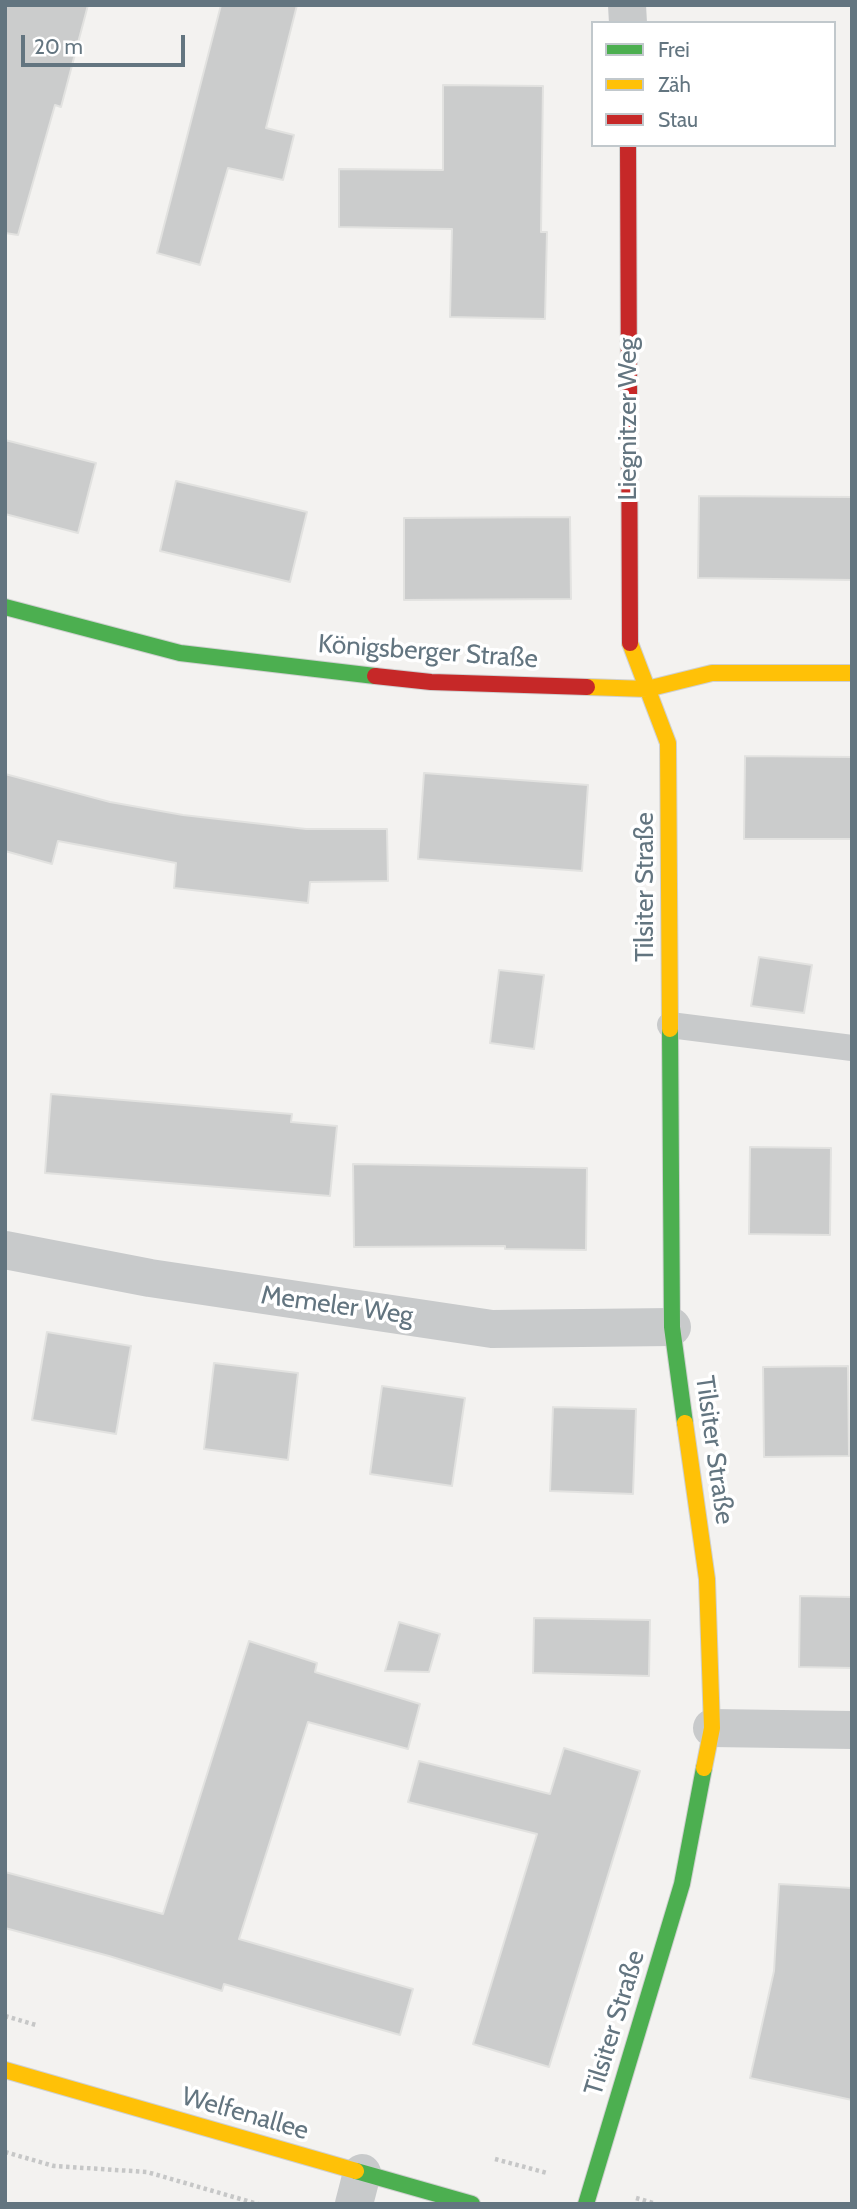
<!DOCTYPE html>
<html>
<head>
<meta charset="utf-8">
<style>
	body { margin:0 }
	#map { position:relative; width:857px; height:2209px; overflow:hidden; background:#f3f2f0; font-family:Cabin,sans-serif }
	canvas { display:block }
	.frame { position:absolute; inset:0; border:7px solid #637580; pointer-events:none }
	.legend { position:absolute; left:591px; top:21px; width:245px; height:126px; box-sizing:border-box; background:#fff; border:2px solid #c1c8cc; margin:0; padding:9px 12px; list-style:none; font-size:21px; color:#637580 }
	.legend li { display:flex; align-items:center; gap:14px; height:35px }
	.legend b { width:35px; border:2px solid #c1c8cc }
	.scale { position:absolute; left:21px; top:35px; width:164px; height:32px; box-sizing:border-box; border:4px solid #637580; border-top:0; padding-left:9px; font-size:21px; line-height:24px; white-space:nowrap; color:#637580; -webkit-text-stroke:5px #fff; paint-order:stroke }
</style>
</head>
<body>
<div id="map">
<canvas width="857" height="2209"></canvas>
<div class="frame"></div>
<ul class="legend">
<li><b style="height:9px;background:#4caf50"></b>Frei</li>
<li><b style="height:9px;background:#ffc107"></b>Zäh</li>
<li><b style="height:9px;background:#c62828"></b>Stau</li>
</ul>
<div class="scale">20 m</div>
</div>
<script>
const g = document.querySelector('canvas').getContext('2d');
g.lineJoin = 'round';
function paint(path, color) { g.fillStyle = color; g.fill(path, 'evenodd'); }
const poly = rows => new Path2D(rows.map(r => 'M' + r).join(''));
function strokePath(path, color, width, dash) { g.strokeStyle = color; g.lineWidth = width; g.lineCap = dash ? 'butt' : 'round'; g.setLineDash(dash || []); g.stroke(path); }
function label(font, color, halo, rows, align = 'center') {
  g.font = font + ' Cabin,sans-serif'; g.lineWidth = 7; g.setLineDash([]); g.textBaseline = 'middle'; g.strokeStyle = halo; g.fillStyle = color; for (const [text, x, y, turn = 0] of rows) {
    g.save(); g.translate(x, y); g.rotate((+turn || 0) * Math.PI / 180); g.textAlign = isNaN(turn) ? turn : align; if (halo) g.strokeText(text, 0, 0); g.fillText(text, 0, 0); g.restore();
  }
}
const building = poly([
	[5,5,88,5,61,107,55,105,18,235,5,233,5,5],
	[221,5,297,5,266,128,294,135,283,180,228,168,200,265,157,253,221,5],
	[443,85,543,86,541,232,547,232,545,319,450,317,452,229,339,227,339,169,443,170,443,85],
	[5,440,96,463,78,533,5,514,5,440],
	[176,481,307,512,290,582,160,551,176,481],
	[699,496,852,497,852,580,698,578,699,496],
	[570,517,571,599,404,600,404,518,570,517],
	[745,756,852,757,852,839,744,839,745,756],
	[424,773,588,785,582,871,418,859,424,773],
	[5,774,110,802,183,815,306,829,387,829,388,881,310,882,308,903,174,888,176,863,58,841,52,864,5,851,5,774],
	[759,957,812,965,804,1013,751,1006,759,957],
	[499,970,544,975,534,1049,490,1043,499,970],
	[51,1094,292,1114,291,1122,337,1126,330,1196,45,1173,51,1094],
	[750,1147,831,1148,830,1235,749,1234,750,1147],
	[353,1164,587,1168,586,1250,505,1249,505,1246,354,1247,353,1164],
	[47,1332,131,1346,116,1434,32,1420,47,1332],
	[214,1363,298,1373,288,1460,204,1449,214,1363],
	[848,1366,849,1456,764,1457,763,1367,848,1366],
	[382,1386,465,1398,452,1486,370,1474,382,1386],
	[553,1407,636,1409,633,1494,550,1491,553,1407],
	[800,1596,852,1597,852,1668,799,1667,800,1596],
	[534,1618,650,1620,649,1676,533,1673,534,1618],
	[399,1622,440,1634,429,1672,385,1671,399,1622],
	[249,1641,317,1663,315,1672,420,1704,408,1749,308,1722,239,1939,413,1989,400,2035,224,1984,222,1991,109,1956,5,1928,5,1872,163,1914,249,1641],
	[564,1748,640,1771,549,2067,473,2044,537,1834,408,1802,419,1761,550,1794,564,1748],
	[779,1884,852,1888,852,2100,750,2078,774,1971,779,1884]
]);
paint(building, '#cbcccc');
strokePath(building, '#e2e2e0', 2);
const fast = poly([
	[5,607,180,653,375,676],
	[670,1029,672,1327,685,1423],
	[356,2171,472,2204],
	[586,2204,682,1884,704,1768]
]);
const slow = poly([
	[630,643,668,743,670,1029],
	[587,687,647,689,712,673,852,673],
	[685,1423,707,1579,712,1728,704,1768],
	[5,2070,356,2171]
]);
const jam = poly([
	[628,145,630,643],
	[375,676,431,682,587,687]
]);
strokePath(fast, '#cfd0d0', 18);
strokePath(slow, '#cfd0d0', 18);
strokePath(jam, '#cfd0d0', 18);
strokePath(poly([
	[5,2016,36,2025],
	[5,2152,54,2166,147,2172,258,2204],
	[495,2159,547,2173],
	[636,2198,656,2204]
]), '#c6c7c7', 4.5, [3.5, 3.5]);
strokePath(poly([
	[670,1025,852,1048]
]), '#c8cacb', 26);
strokePath(poly([
	[627,5,628,23],
	[5,1250,150,1278,492,1329,672,1327],
	[712,1728,852,1730],
	[354,2204,362,2173]
]), '#c8cacb', 38);
strokePath(fast, '#4caf50', 16);
strokePath(slow, '#ffc107', 16);
strokePath(jam, '#c62828', 16);
label('26px', '#637580', '#fff', [
	["Liegnitzer Weg",628,419,-90],
	["Königsberger Straße",428,652,4],
	["Tilsiter Straße",645,887,-90],
	["Memeler Weg",337,1306,8],
	["Tilsiter Straße",714,1450,82],
	["Tilsiter Straße",615,2023,-73],
	["Welfenallee",245,2114,16]
]);
</script>
</body>
</html>
